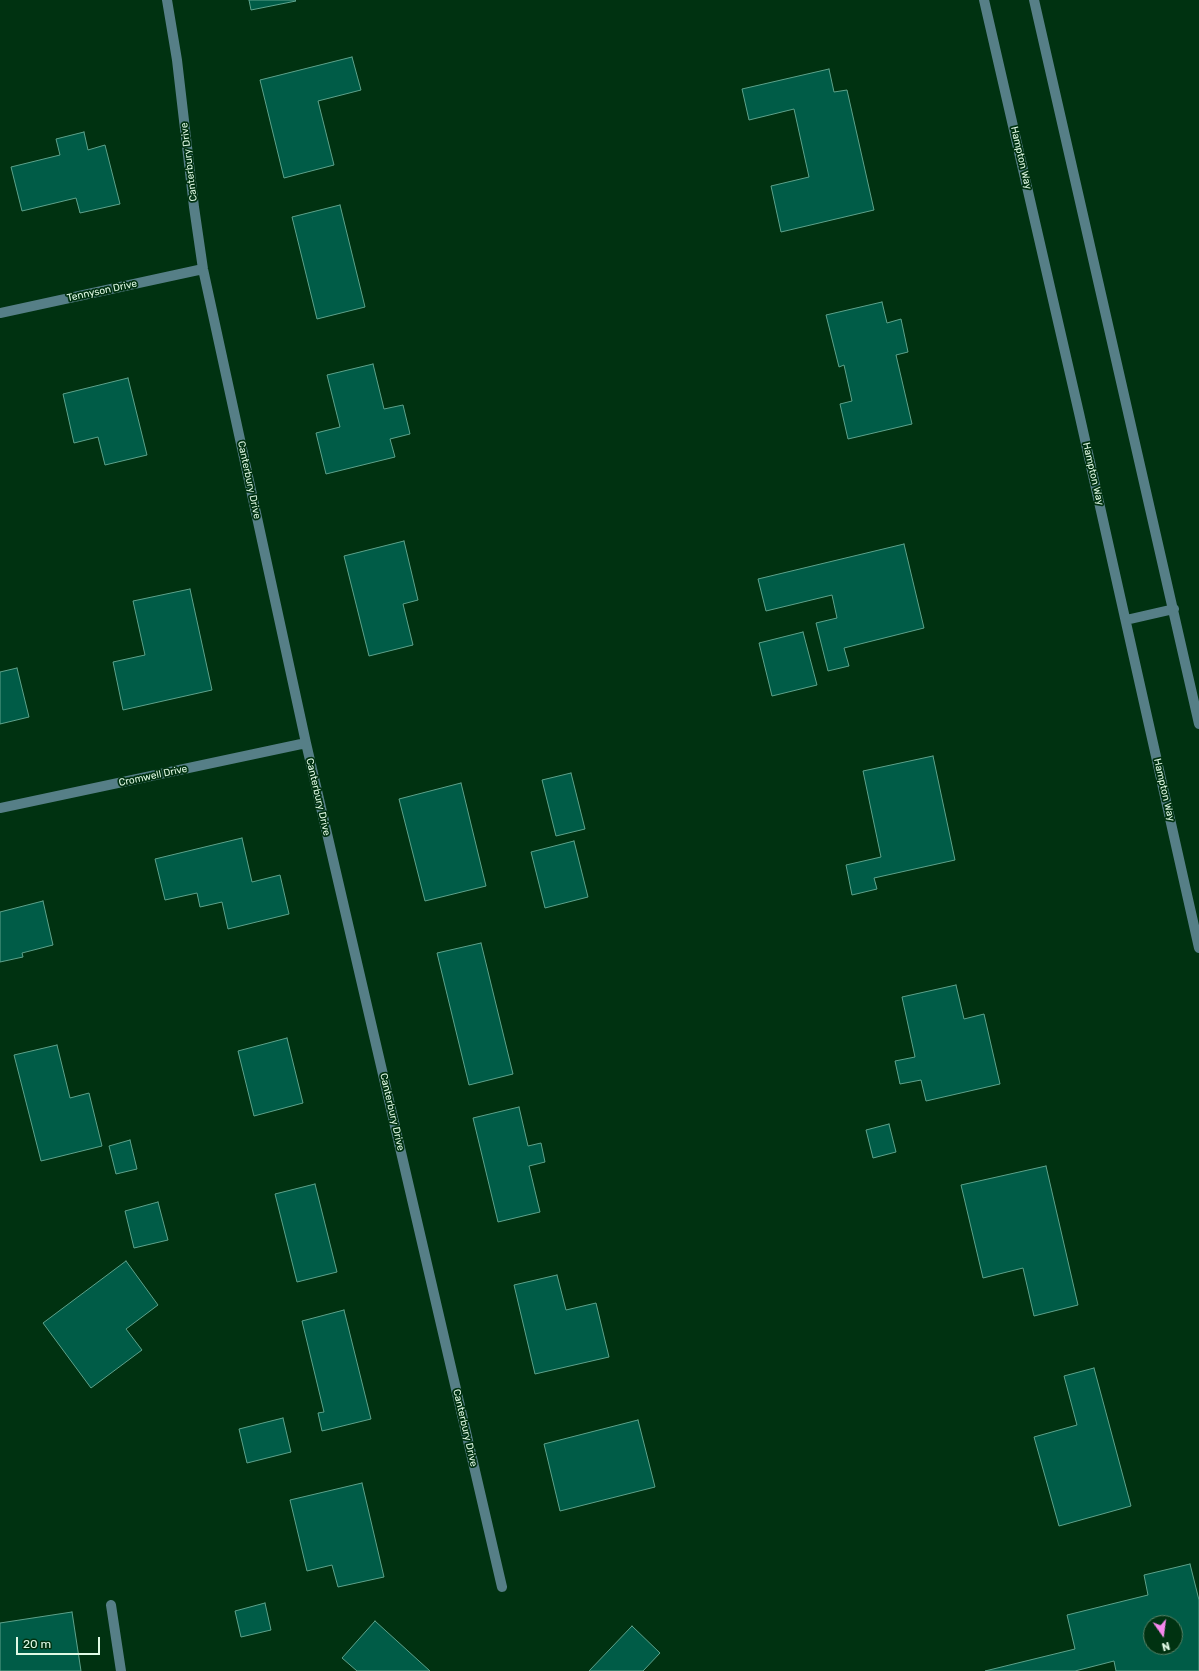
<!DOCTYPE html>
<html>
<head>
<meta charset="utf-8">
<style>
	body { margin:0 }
	#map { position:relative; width:1199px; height:1671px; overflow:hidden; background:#003211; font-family:Rubik,sans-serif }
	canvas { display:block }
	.north { position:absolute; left:1143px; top:1615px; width:40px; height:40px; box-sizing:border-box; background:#003211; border:1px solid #5a8266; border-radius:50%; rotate:166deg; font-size:11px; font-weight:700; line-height:16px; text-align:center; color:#e0fae5 }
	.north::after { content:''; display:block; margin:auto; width:14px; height:18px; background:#f688ed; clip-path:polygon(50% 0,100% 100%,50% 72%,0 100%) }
	.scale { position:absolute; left:16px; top:1637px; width:84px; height:18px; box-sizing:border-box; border:2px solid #e0fae5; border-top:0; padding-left:5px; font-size:12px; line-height:14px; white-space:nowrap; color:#e0fae5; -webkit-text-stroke:3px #003211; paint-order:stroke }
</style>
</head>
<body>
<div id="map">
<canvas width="1199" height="1671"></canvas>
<div class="north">N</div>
<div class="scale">20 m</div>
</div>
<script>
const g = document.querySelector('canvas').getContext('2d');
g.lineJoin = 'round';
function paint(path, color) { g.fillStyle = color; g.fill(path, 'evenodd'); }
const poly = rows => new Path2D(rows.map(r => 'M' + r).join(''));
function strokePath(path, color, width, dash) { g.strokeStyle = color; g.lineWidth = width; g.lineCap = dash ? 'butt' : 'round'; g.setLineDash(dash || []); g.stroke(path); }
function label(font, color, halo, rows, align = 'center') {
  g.font = font + ' Rubik,sans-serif'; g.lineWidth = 3.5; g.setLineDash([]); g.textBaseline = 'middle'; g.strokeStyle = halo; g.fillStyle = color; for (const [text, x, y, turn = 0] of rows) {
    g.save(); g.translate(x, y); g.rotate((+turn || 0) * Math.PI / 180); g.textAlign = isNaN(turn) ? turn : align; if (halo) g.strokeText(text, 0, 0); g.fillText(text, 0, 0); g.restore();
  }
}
const building = poly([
	[249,0,295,0,296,1,251,10,249,0],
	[352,57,361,90,318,101,334,165,284,178,260,80,352,57],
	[829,69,834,92,847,90,874,210,781,232,771,186,809,177,794,109,749,120,742,89,829,69],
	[84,132,88,150,105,145,120,204,80,213,76,198,22,211,11,167,60,155,56,139,84,132],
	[340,205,365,307,317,319,292,217,340,205],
	[882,302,887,323,901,319,908,352,896,355,912,424,848,439,840,404,852,401,844,365,839,367,826,315,882,302],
	[373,364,384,409,403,405,410,434,390,439,395,457,326,474,316,433,340,427,327,375,373,364],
	[128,378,147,455,105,465,98,437,74,443,63,394,128,378],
	[404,541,418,600,403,604,413,645,369,656,344,556,404,541],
	[904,544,924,628,844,648,849,666,828,671,816,623,837,618,832,595,766,611,758,579,904,544],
	[190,589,212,690,123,710,113,662,145,655,133,601,190,589],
	[803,632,817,685,772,696,759,643,803,632],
	[17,668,29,717,0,724,0,672,17,668],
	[933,756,955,860,874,878,877,889,852,895,846,865,881,857,863,771,933,756],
	[571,773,585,829,556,836,542,780,571,773],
	[461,783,486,886,425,901,399,799,461,783],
	[242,838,252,882,280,875,289,914,228,929,222,902,200,907,197,893,165,900,155,859,242,838],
	[574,841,588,897,545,908,531,852,574,841],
	[43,901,53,945,22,953,23,957,0,962,0,912,43,901],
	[481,943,513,1074,469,1085,437,953,481,943],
	[956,985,964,1019,984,1014,1000,1084,926,1101,921,1080,900,1084,895,1061,915,1057,902,997,956,985],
	[287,1038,303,1103,254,1116,238,1051,287,1038],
	[57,1045,70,1098,89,1093,102,1146,41,1161,14,1055,57,1045],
	[519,1107,528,1146,541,1143,545,1162,529,1166,540,1212,498,1222,473,1118,519,1107],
	[889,1124,896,1152,873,1158,866,1130,889,1124],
	[130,1140,137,1169,116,1174,109,1146,130,1140],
	[1046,1166,1078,1305,1034,1316,1023,1268,983,1278,961,1185,1046,1166],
	[315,1184,337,1272,297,1282,275,1194,315,1184],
	[158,1202,168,1240,134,1248,125,1211,158,1202],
	[126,1261,158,1305,126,1329,142,1350,91,1388,43,1323,126,1261],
	[557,1275,566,1310,596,1303,609,1357,535,1374,514,1285,557,1275],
	[344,1310,371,1419,322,1431,318,1413,324,1412,302,1321,344,1310],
	[1094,1368,1131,1506,1059,1526,1034,1437,1077,1425,1064,1376,1094,1368],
	[283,1418,291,1452,247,1463,239,1429,283,1418],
	[638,1420,655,1487,560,1511,544,1444,638,1420],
	[362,1483,384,1577,338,1587,332,1565,307,1571,290,1500,362,1483],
	[1190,1564,1199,1600,1199,1671,1116,1671,1114,1661,1075,1671,985,1671,1075,1649,1067,1615,1148,1595,1144,1575,1190,1564],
	[1151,1623,1175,1623,1175,1647,1151,1647,1151,1623],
	[265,1603,271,1630,241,1637,235,1611,265,1603],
	[72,1612,81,1671,0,1671,0,1623,72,1612],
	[375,1621,430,1671,357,1671,342,1658,375,1621],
	[632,1626,660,1653,643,1671,589,1671,632,1626]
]);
paint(building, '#005c47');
strokePath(building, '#5da28b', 1);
strokePath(poly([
	[167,0,177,60,194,207,203,269,306,743,502,1587],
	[984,0,1079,413,1199,948],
	[1034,0,1199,724],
	[0,313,203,269],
	[1126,620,1174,609],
	[0,808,306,743],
	[111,1605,121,1671]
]), '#567f87', 10);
label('10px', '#e0fae5', '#003211', [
	["Hampton Way",1021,158,77],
	["Canterbury Drive",189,162,-97],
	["Tennyson Drive",102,291,-12],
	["Hampton Way",1093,474,77],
	["Canterbury Drive",249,480,78],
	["Cromwell Drive",153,776,-12],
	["Hampton Way",1164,790,77],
	["Canterbury Drive",318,797,77],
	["Canterbury Drive",392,1112,77],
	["Canterbury Drive",465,1428,77]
]);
</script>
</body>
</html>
